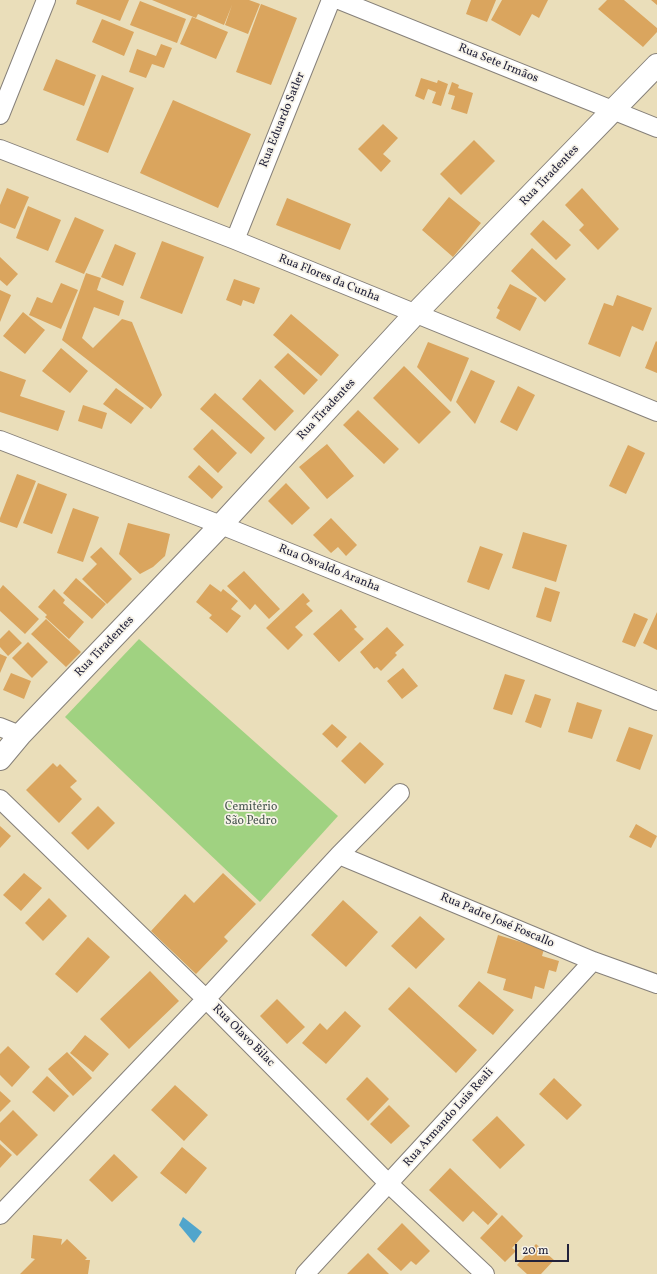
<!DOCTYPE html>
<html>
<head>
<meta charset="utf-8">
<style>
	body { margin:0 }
	#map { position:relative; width:657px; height:1274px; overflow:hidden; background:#eadeba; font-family:Vollkorn,serif }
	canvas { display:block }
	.scale { position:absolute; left:515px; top:1244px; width:54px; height:18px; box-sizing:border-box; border:2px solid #22223b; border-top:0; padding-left:5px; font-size:12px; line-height:14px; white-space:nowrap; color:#22223b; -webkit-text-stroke:3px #f7f3e8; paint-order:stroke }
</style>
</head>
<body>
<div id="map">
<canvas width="657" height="1274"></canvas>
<div class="scale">20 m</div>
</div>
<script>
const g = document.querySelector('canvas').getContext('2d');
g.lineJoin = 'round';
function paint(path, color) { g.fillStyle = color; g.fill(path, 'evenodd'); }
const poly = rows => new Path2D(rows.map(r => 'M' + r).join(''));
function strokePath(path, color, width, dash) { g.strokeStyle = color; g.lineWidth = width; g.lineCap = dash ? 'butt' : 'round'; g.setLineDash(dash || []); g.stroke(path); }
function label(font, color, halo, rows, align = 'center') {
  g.font = font + ' Vollkorn,serif'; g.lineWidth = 3.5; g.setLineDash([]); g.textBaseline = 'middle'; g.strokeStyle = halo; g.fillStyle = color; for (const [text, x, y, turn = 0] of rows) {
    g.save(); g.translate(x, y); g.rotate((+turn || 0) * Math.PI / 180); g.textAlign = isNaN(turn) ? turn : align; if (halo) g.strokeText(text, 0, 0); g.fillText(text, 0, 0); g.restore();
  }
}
paint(poly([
	[139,639,338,816,260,902,65,717]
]), '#a0d281');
paint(poly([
	[183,1217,202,1232,194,1243,179,1225]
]), '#50a5cc');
paint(poly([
	[77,0,129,0,120,21,76,4],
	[152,0,249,0,260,4,248,34,225,25,232,5,224,25,198,14,196,18],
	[471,0,496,0,487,22,466,14],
	[502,0,548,0,539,18,532,14,520,36,491,20],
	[607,0,624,0,657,28,657,32,643,47,598,9],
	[651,0,657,0,657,5],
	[140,1,186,19,177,43,130,25],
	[261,4,297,18,271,85,236,72],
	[192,17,228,32,216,59,180,44],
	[102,19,134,32,124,56,92,42],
	[161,44,172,48,164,68,152,64,146,78,129,72,137,49,156,56],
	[56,59,96,75,84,106,43,90],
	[102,75,134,88,108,153,76,140],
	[421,78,437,83,438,80,448,84,441,106,432,103,436,92,428,89,424,100,415,96],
	[452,82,459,85,458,88,473,93,467,114,451,109,455,96,448,94],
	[173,100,251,134,218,208,140,173],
	[383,124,398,138,383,154,391,161,381,172,358,149],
	[474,140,495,161,461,195,440,174],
	[7,188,29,197,15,229,0,223,0,205],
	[582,188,619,229,598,250,579,230,584,225,565,205],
	[449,197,481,223,453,257,422,230],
	[287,198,351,224,340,250,276,225],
	[28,206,61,220,48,251,16,238],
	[75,217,104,230,84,274,55,262],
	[543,220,571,245,556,260,530,234],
	[162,241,204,257,182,314,140,298],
	[115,244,136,253,123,286,101,277],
	[532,248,566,279,545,302,511,271],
	[0,257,18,274,7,286,0,280],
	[86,273,101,278,97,290,124,301,119,316,94,307,82,338,93,348,122,319,132,322,162,395,151,409,62,340],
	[234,279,260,288,254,304,243,300,241,306,226,300],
	[61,283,78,290,61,329,29,315,37,297,52,303],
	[510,284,537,298,520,331,496,318,500,310,497,308],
	[0,290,11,295,0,322],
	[617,295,652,308,643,331,632,326,620,357,588,344,604,303,613,306],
	[23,312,45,330,25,354,3,336],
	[291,314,339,355,321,376,273,335],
	[656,341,657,342,657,373,645,368],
	[428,342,469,358,451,402,417,367],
	[61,348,88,371,70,393,42,371],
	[288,353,318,380,304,395,274,367],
	[404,366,451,412,419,444,373,398],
	[471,370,495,381,475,424,456,402],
	[0,371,26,380,20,396,65,411,58,431,0,412],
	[260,379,294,411,275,431,242,399],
	[518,386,535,395,517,431,500,422],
	[116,388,144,408,131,424,103,404],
	[215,393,265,438,251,454,200,409],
	[83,405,107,413,102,429,78,421],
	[358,410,399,449,384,464,343,425],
	[212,429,237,453,218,473,193,449],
	[327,444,354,476,327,499,299,467],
	[628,445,645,453,626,494,609,486],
	[199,465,223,487,212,499,188,477],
	[17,474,36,481,17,528,0,522,0,518],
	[38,483,67,494,52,534,23,523],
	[286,483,310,508,292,525,268,501],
	[73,508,99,517,83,562,57,553],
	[331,518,357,545,346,556,338,547,331,553,313,535],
	[128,523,170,534,165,556,153,567,140,574,119,554],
	[523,532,567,545,556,582,512,568],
	[480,546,503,554,489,590,467,582],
	[101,547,132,579,107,604,82,579,97,564,90,557],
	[244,571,280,609,269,619,255,604,250,610,227,586],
	[76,578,106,604,92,619,63,593],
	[210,584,221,592,223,589,238,601,231,609,241,616,227,633,209,618,212,615,196,602],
	[3,585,39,619,25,634,0,611,0,589],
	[545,587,560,592,551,622,536,617],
	[54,589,65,600,63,603,84,622,69,639,45,617,47,615,38,607],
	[303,593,310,601,306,604,313,611,295,627,303,635,288,650,266,628],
	[341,609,357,627,354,629,364,639,339,662,313,634],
	[657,612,657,650,643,643],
	[634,613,648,619,635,647,622,642],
	[46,619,81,652,66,667,31,634],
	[387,627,404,645,395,653,397,655,381,671,377,667,374,669,360,652],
	[9,630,22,643,8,656,0,647,0,639],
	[28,642,48,662,32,678,12,658],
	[0,654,7,657,0,673],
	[403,668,418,686,402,699,387,681],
	[11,673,31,681,24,699,3,690],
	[505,674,525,680,512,715,493,709],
	[535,694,551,699,541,728,525,722],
	[577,702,602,710,592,739,568,732],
	[332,724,347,737,337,748,322,734],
	[629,727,653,735,640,770,616,761],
	[360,742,384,764,365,784,341,761],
	[53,763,57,767,60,764,77,781,70,787,82,799,59,823,26,790],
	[98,806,115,823,88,850,71,833],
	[636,824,657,836,651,848,629,837],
	[0,826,11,836,0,848],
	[24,873,42,888,21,911,3,895],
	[223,873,256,904,224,937,228,941,196,974,151,931,185,894,194,903],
	[49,898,67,916,43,941,25,923],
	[343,900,378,932,346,967,311,935],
	[420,916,445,939,416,969,391,946],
	[498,935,544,949,542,956,559,961,556,972,549,970,544,989,535,986,532,999,503,990,506,979,487,973],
	[88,937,110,957,77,993,55,974],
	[150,971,179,1001,129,1049,100,1019],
	[479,981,514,1010,493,1035,458,1006],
	[409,987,477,1050,456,1073,388,1009],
	[277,999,305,1027,287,1044,260,1016],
	[345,1011,361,1026,326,1064,302,1043,320,1023,327,1030],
	[85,1035,109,1054,93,1072,70,1053],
	[8,1046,30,1067,12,1087,0,1075,0,1054],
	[67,1052,92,1078,73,1096,48,1069],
	[47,1076,69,1096,54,1112,32,1092],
	[367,1077,389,1099,368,1121,346,1099],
	[554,1078,582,1105,567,1120,539,1094],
	[175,1085,208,1115,184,1141,151,1110],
	[0,1091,11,1101,0,1112],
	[389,1105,410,1126,391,1144,370,1124],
	[13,1110,38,1135,17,1156,0,1140,0,1123],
	[497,1116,525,1145,500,1169,472,1140],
	[0,1144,12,1155,0,1168],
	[182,1147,207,1168,186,1194,160,1173],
	[114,1154,138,1177,112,1202,89,1180],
	[450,1168,498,1214,488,1225,473,1211,463,1222,429,1190],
	[502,1215,523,1236,512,1248,516,1251,505,1262,480,1238],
	[402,1223,430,1251,416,1265,411,1261,401,1271,377,1249],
	[33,1235,62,1239,61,1245,67,1239,87,1258,85,1260,90,1260,88,1274,20,1274,35,1259,31,1258],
	[536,1244,554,1260,541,1274,527,1274,517,1265],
	[368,1253,389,1274,347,1274]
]), '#daa55e');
const street = poly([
	[339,0,657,128],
	[0,115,46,0],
	[0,149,235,240,657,412],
	[235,240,331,0],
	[0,440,221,525,657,701],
	[0,727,20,735],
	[0,799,206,999,389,1184,485,1274],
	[339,855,593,961,657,984],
	[0,1215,206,999,339,855,400,793],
	[305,1274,593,961]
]);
const secondary = poly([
	[0,759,20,735,221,525,415,314,657,65]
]);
strokePath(street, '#86807a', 20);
strokePath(secondary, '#86807a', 24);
strokePath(street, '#fff', 18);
strokePath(secondary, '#fff', 22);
label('12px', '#22223b', '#f7f3e8', [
	["Rua Sete Irmãos",498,64,22],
	["Rua Eduardo Satler",283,120,-68],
	["Rua Tiradentes",550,176,-46],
	["Rua Flores da Cunha",329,279,22],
	["Rua Tiradentes",327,410,-47],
	["Rua Osvaldo Aranha",329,569,22],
	["Rua Tiradentes",105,647,-46],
	["Rua Padre José Foscallo",497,921,23],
	["Rua Olavo Bilac",243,1036,45],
	["Rua Armando Luis Reali",449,1118,-48]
]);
label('12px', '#485750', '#f7f3e8', [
	["Cemitério",251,808],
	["São Pedro",251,822]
]);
</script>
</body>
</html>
